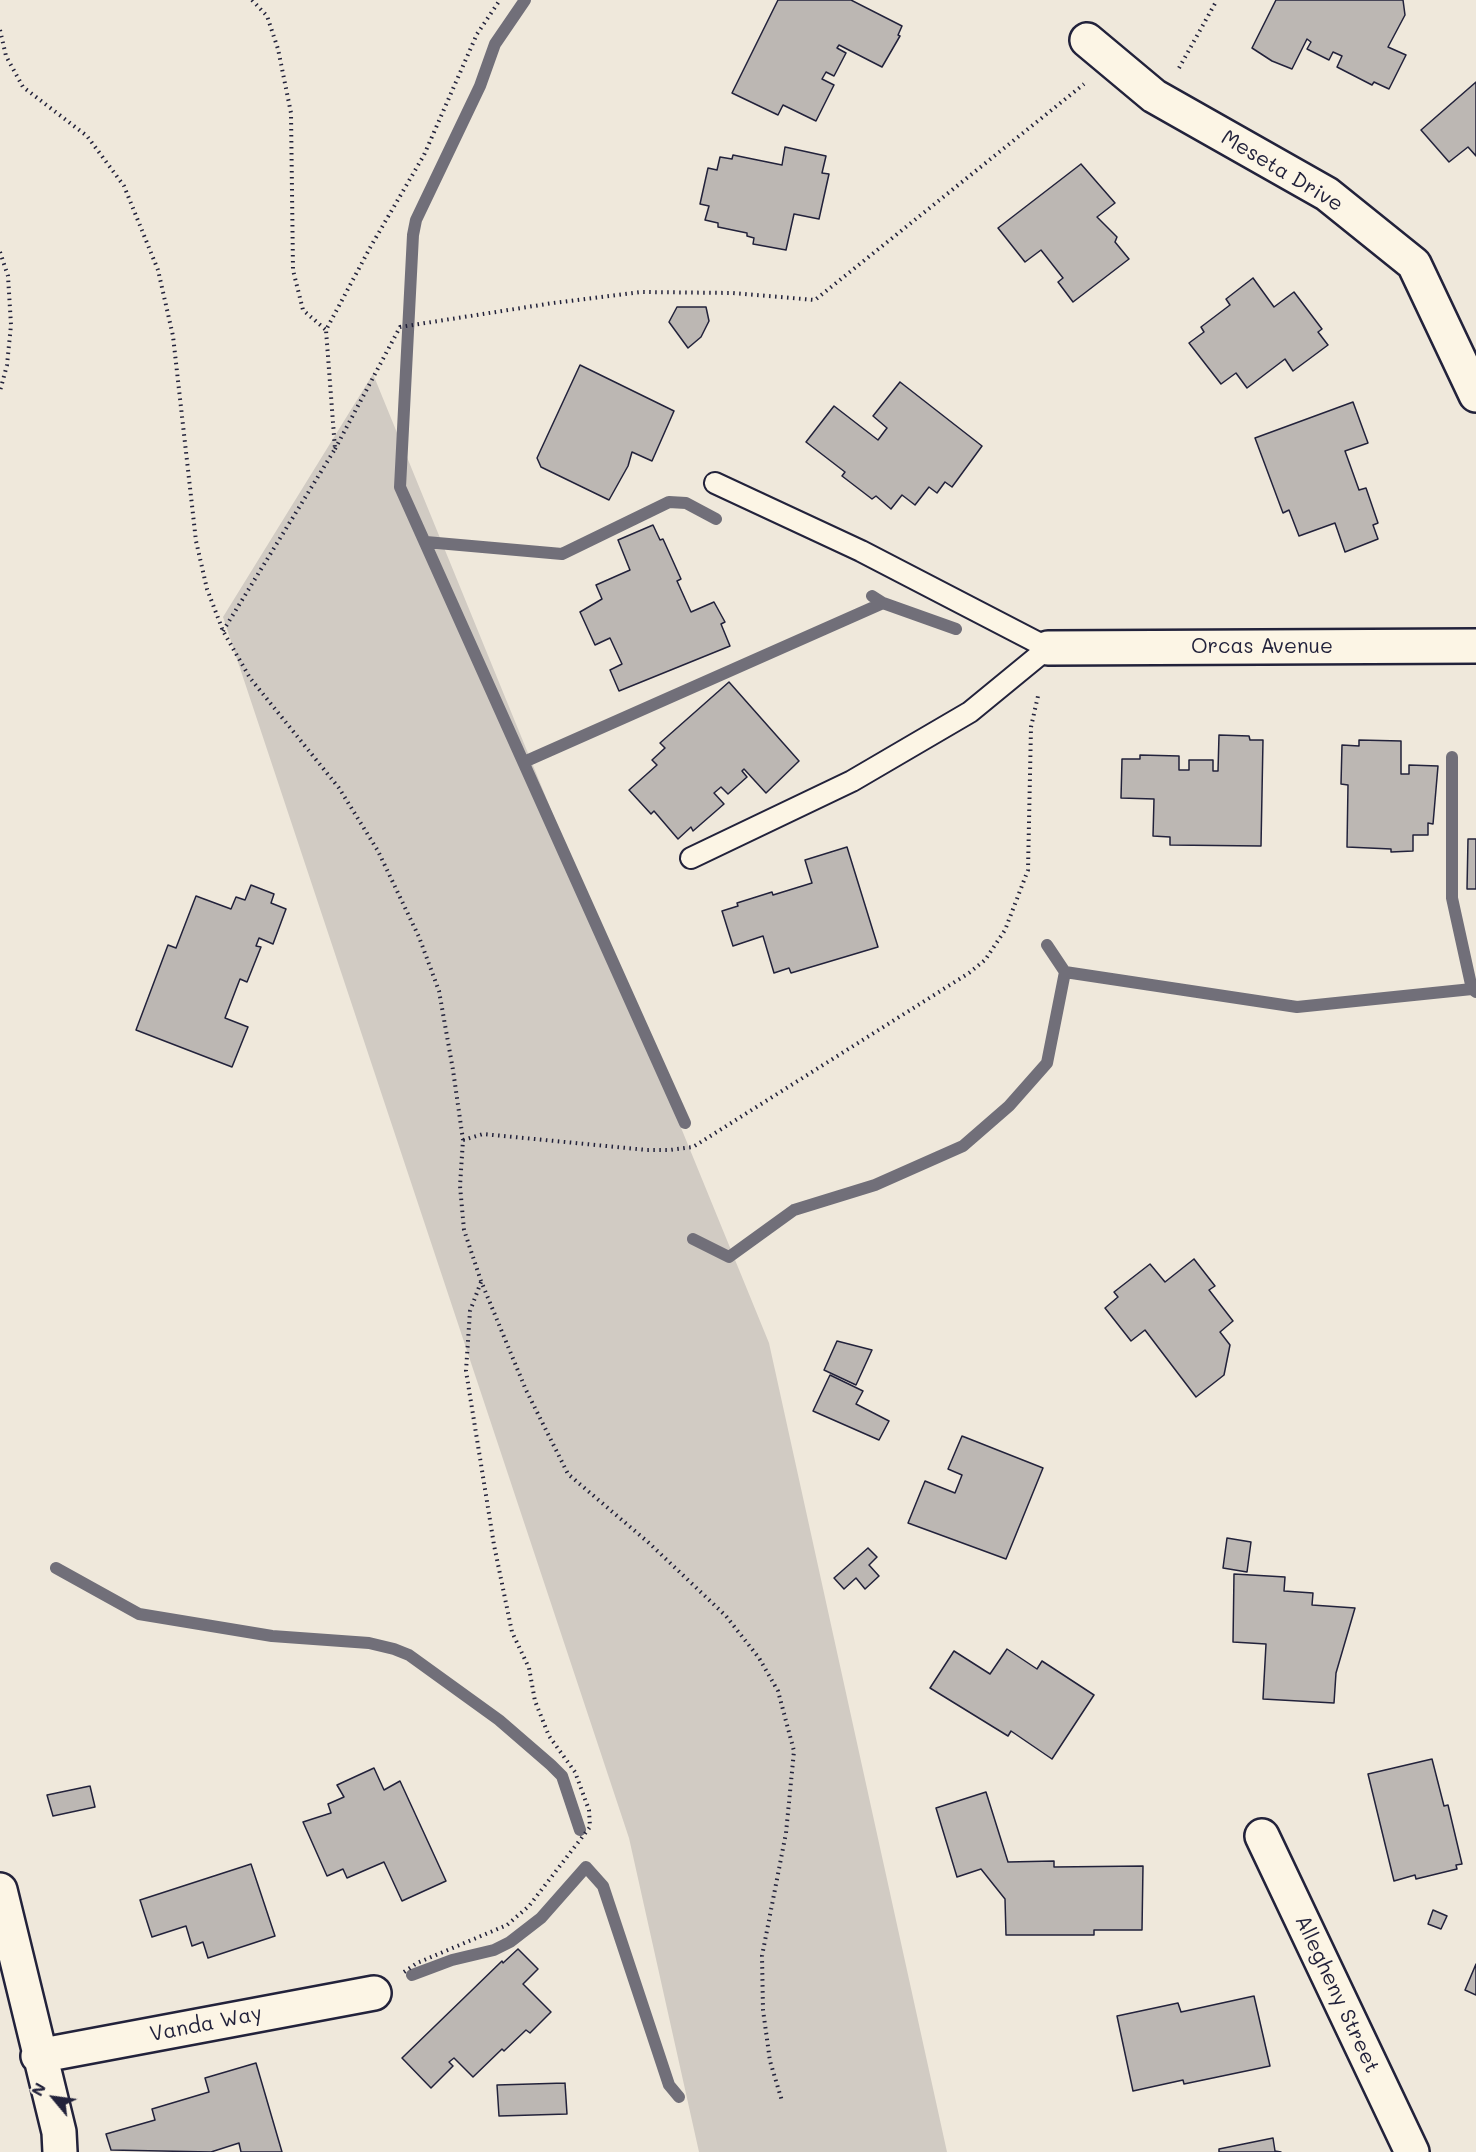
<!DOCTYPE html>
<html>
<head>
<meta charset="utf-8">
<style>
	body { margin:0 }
	#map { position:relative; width:1476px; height:2152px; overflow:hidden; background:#efe8db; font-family:Mali,sans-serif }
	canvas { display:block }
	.north { position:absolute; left:24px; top:2068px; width:60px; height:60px; -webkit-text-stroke:4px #fcf5e5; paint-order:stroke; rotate:299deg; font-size:16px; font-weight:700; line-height:24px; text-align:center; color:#22223b }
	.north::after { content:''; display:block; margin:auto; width:21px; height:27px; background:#22223b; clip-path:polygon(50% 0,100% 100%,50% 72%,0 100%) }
</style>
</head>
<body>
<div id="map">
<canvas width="1476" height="2152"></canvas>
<div class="north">N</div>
</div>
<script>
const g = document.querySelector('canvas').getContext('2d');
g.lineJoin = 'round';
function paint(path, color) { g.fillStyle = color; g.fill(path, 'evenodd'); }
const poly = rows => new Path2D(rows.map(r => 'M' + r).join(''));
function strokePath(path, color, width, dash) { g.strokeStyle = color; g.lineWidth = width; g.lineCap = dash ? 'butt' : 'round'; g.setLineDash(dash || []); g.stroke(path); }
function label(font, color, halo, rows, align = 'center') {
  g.font = font + ' Mali,sans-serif'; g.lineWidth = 6; g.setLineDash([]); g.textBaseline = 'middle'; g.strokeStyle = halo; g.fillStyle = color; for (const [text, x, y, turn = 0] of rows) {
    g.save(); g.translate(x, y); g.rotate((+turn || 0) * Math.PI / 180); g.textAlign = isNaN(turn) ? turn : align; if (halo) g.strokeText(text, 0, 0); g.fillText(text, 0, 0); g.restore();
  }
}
paint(poly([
	[373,374,769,1343,947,2152,699,2152,629,1838,223,617]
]), '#d1cbc3');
strokePath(poly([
	[525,0,495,44,480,86,416,220,413,235,400,487,685,1123],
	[426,542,562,554,669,502,686,503,716,519],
	[872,596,883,603,956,629],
	[1452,757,1452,898,1472,989],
	[524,762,883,603],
	[1047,945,1065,972],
	[693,1239,729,1257,794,1210,875,1185,963,1146,1009,1106,1047,1063,1065,972,1297,1007,1472,989,1476,992],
	[56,1568,139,1614,272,1636,369,1643,394,1649,409,1655,499,1720,551,1765,562,1776,580,1830],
	[412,1975,452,1960,494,1950,510,1942,541,1918,586,1867,603,1886,669,2085,679,2097]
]), '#716f79', 12);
const building = poly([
	[778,0,851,0,902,26,898,35,900,36,882,67,839,45,837,48,846,53,834,76,826,72,822,79,834,85,816,121,783,105,778,115,732,93,778,0],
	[1276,0,1403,0,1405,15,1388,47,1406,55,1389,89,1374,82,1372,85,1337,67,1342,56,1333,52,1329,60,1307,49,1311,42,1307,39,1292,69,1272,61,1252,48,1276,0],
	[1476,82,1476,156,1468,147,1449,162,1421,130,1476,82],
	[785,147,826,156,822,173,829,174,819,219,794,214,786,250,753,244,754,238,747,236,747,233,718,227,718,223,705,220,709,206,700,204,708,168,717,170,720,157,732,159,733,155,782,165,785,147],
	[1081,164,1115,203,1097,217,1117,237,1115,242,1129,259,1073,302,1058,282,1063,278,1041,250,1025,262,998,228,1081,164],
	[1253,278,1274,307,1294,292,1322,329,1318,332,1328,345,1293,371,1285,359,1247,388,1236,373,1221,384,1189,343,1204,332,1201,327,1230,305,1226,299,1253,278],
	[677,307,706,307,709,321,701,337,688,348,669,322,677,307],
	[580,365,674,411,652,461,632,452,628,466,609,500,541,467,537,458,580,365],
	[900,382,982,446,952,487,945,482,937,493,929,487,915,505,902,495,891,509,876,496,872,499,842,476,845,472,806,442,834,406,878,440,887,428,873,416,900,382],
	[1353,402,1368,443,1345,451,1359,490,1366,488,1378,523,1373,525,1378,539,1345,552,1335,523,1299,536,1289,510,1283,513,1255,438,1353,402],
	[653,525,660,540,663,539,681,579,677,581,691,612,714,602,725,622,721,624,730,646,619,691,610,670,622,664,610,638,595,645,580,612,602,599,596,585,630,570,618,540,653,525],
	[729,682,799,761,766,793,744,769,742,771,747,777,728,794,721,787,714,793,724,804,693,831,691,827,678,839,654,811,651,814,629,790,657,765,652,760,665,748,660,743,729,682],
	[1219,735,1249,736,1250,740,1263,740,1261,846,1170,845,1170,837,1153,836,1154,799,1121,798,1122,759,1140,759,1140,755,1179,756,1179,770,1189,770,1189,760,1213,760,1213,771,1218,771,1219,735],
	[1359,740,1401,741,1401,774,1409,774,1409,765,1438,766,1433,824,1428,823,1428,835,1413,835,1413,851,1391,852,1391,849,1347,847,1348,785,1341,784,1342,745,1359,746,1359,740],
	[1468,839,1476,839,1476,889,1467,889,1468,839],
	[847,847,878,947,791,973,789,968,774,973,763,936,733,946,722,911,738,906,737,903,772,892,773,895,812,883,805,860,847,847],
	[251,885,274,894,271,903,286,909,273,944,259,938,256,946,261,947,247,982,240,979,225,1018,248,1027,232,1067,136,1030,168,945,176,948,196,896,231,909,236,897,245,900,251,885],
	[1194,1259,1215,1286,1209,1290,1233,1321,1220,1332,1230,1345,1224,1375,1196,1397,1145,1330,1131,1341,1105,1308,1118,1297,1114,1292,1150,1264,1165,1282,1194,1259],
	[837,1341,872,1350,856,1385,824,1370,837,1341],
	[830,1375,863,1391,856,1404,889,1421,879,1440,813,1411,830,1375],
	[962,1436,1043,1468,1006,1559,908,1523,925,1481,955,1493,962,1475,948,1469,962,1436],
	[1227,1538,1251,1542,1247,1572,1223,1568,1227,1538],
	[868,1548,877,1557,869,1565,879,1576,865,1589,856,1578,844,1589,834,1578,868,1548],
	[1234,1574,1285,1577,1284,1591,1313,1593,1312,1605,1355,1608,1336,1673,1334,1703,1263,1699,1266,1644,1233,1642,1234,1574],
	[1007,1649,1037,1669,1042,1661,1094,1695,1052,1759,1011,1731,1008,1736,930,1688,954,1651,990,1674,1007,1649],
	[1432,1759,1444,1806,1448,1805,1462,1864,1456,1865,1457,1869,1416,1879,1415,1875,1394,1881,1368,1774,1432,1759],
	[374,1768,384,1790,400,1781,446,1881,402,1901,384,1862,347,1878,343,1869,327,1876,303,1822,331,1813,328,1804,344,1797,337,1785,374,1768],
	[90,1786,95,1807,53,1816,47,1795,90,1786],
	[986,1792,1008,1862,1054,1861,1054,1867,1143,1866,1142,1930,1094,1930,1094,1935,1006,1935,1005,1899,981,1869,957,1877,936,1808,986,1792],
	[251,1864,275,1936,208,1958,203,1942,192,1946,186,1926,152,1937,140,1900,251,1864],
	[1433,1910,1447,1916,1441,1929,1428,1924,1433,1910],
	[518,1949,538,1969,523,1984,551,2012,530,2033,526,2030,504,2051,502,2049,473,2077,454,2058,449,2062,453,2066,431,2088,402,2058,502,1961,503,1963,518,1949],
	[1476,1964,1476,1995,1465,1990,1476,1964],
	[1254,1996,1270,2066,1184,2084,1183,2080,1133,2091,1117,2016,1178,2003,1181,2012,1254,1996],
	[256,2063,282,2152,241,2152,239,2143,211,2152,111,2150,106,2134,155,2120,152,2109,209,2092,205,2078,256,2063],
	[565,2083,567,2114,499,2116,497,2085,565,2083],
	[1273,2138,1275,2151,1281,2152,1219,2152,1219,2149,1273,2138]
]);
paint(building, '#bcb7b3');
strokePath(building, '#22223b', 1.5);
const lane = poly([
	[691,858,852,781,970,712,1048,648,861,551,715,483]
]);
const street = poly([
	[1087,40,1154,96,1327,194,1414,264,1476,395],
	[1048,648,1476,646],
	[1262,1836,1412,2152],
	[0,1890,59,2132,60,2152],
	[38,2056,374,1993]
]);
strokePath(lane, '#22223b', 24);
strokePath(street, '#22223b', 38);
strokePath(poly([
	[252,0,267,16,278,49,291,113,293,270,303,310,326,330],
	[0,30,6,56,23,87,87,136,124,186,158,270,173,336,196,541,207,589,223,631,250,678,339,788,378,851,419,937,439,991,453,1070,463,1140,460,1186,464,1230,481,1281,526,1390,568,1474,649,1543,726,1616,759,1658,778,1691,794,1751,786,1833,762,1956,763,2010,770,2061,782,2101],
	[1179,68,1217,0],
	[0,252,8,276,11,325,7,365,0,391],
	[335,449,400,327,553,303,641,292,733,293,815,300,1084,84],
	[223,631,335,449,326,330,371,246,424,155,477,34,500,0],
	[463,1140,483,1134,647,1150,670,1150,693,1147,969,973,985,960,1005,930,1028,870,1031,727,1038,696],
	[404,1972,417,1963,507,1925,529,1906,590,1827,589,1810,575,1772,549,1736,535,1701,529,1668,512,1632,494,1545,466,1371,470,1311,481,1282]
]), '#22223b', 4, [1.5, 4.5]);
strokePath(lane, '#fcf5e5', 20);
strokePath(street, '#fcf5e5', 33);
label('21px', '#22223b', '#fcf5e5', [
	["Meseta Drive",1282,171,31],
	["Orcas Avenue",1262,647],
	["Allegheny Street",1337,1994,65],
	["Vanda Way",206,2024,-11]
]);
</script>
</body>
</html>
